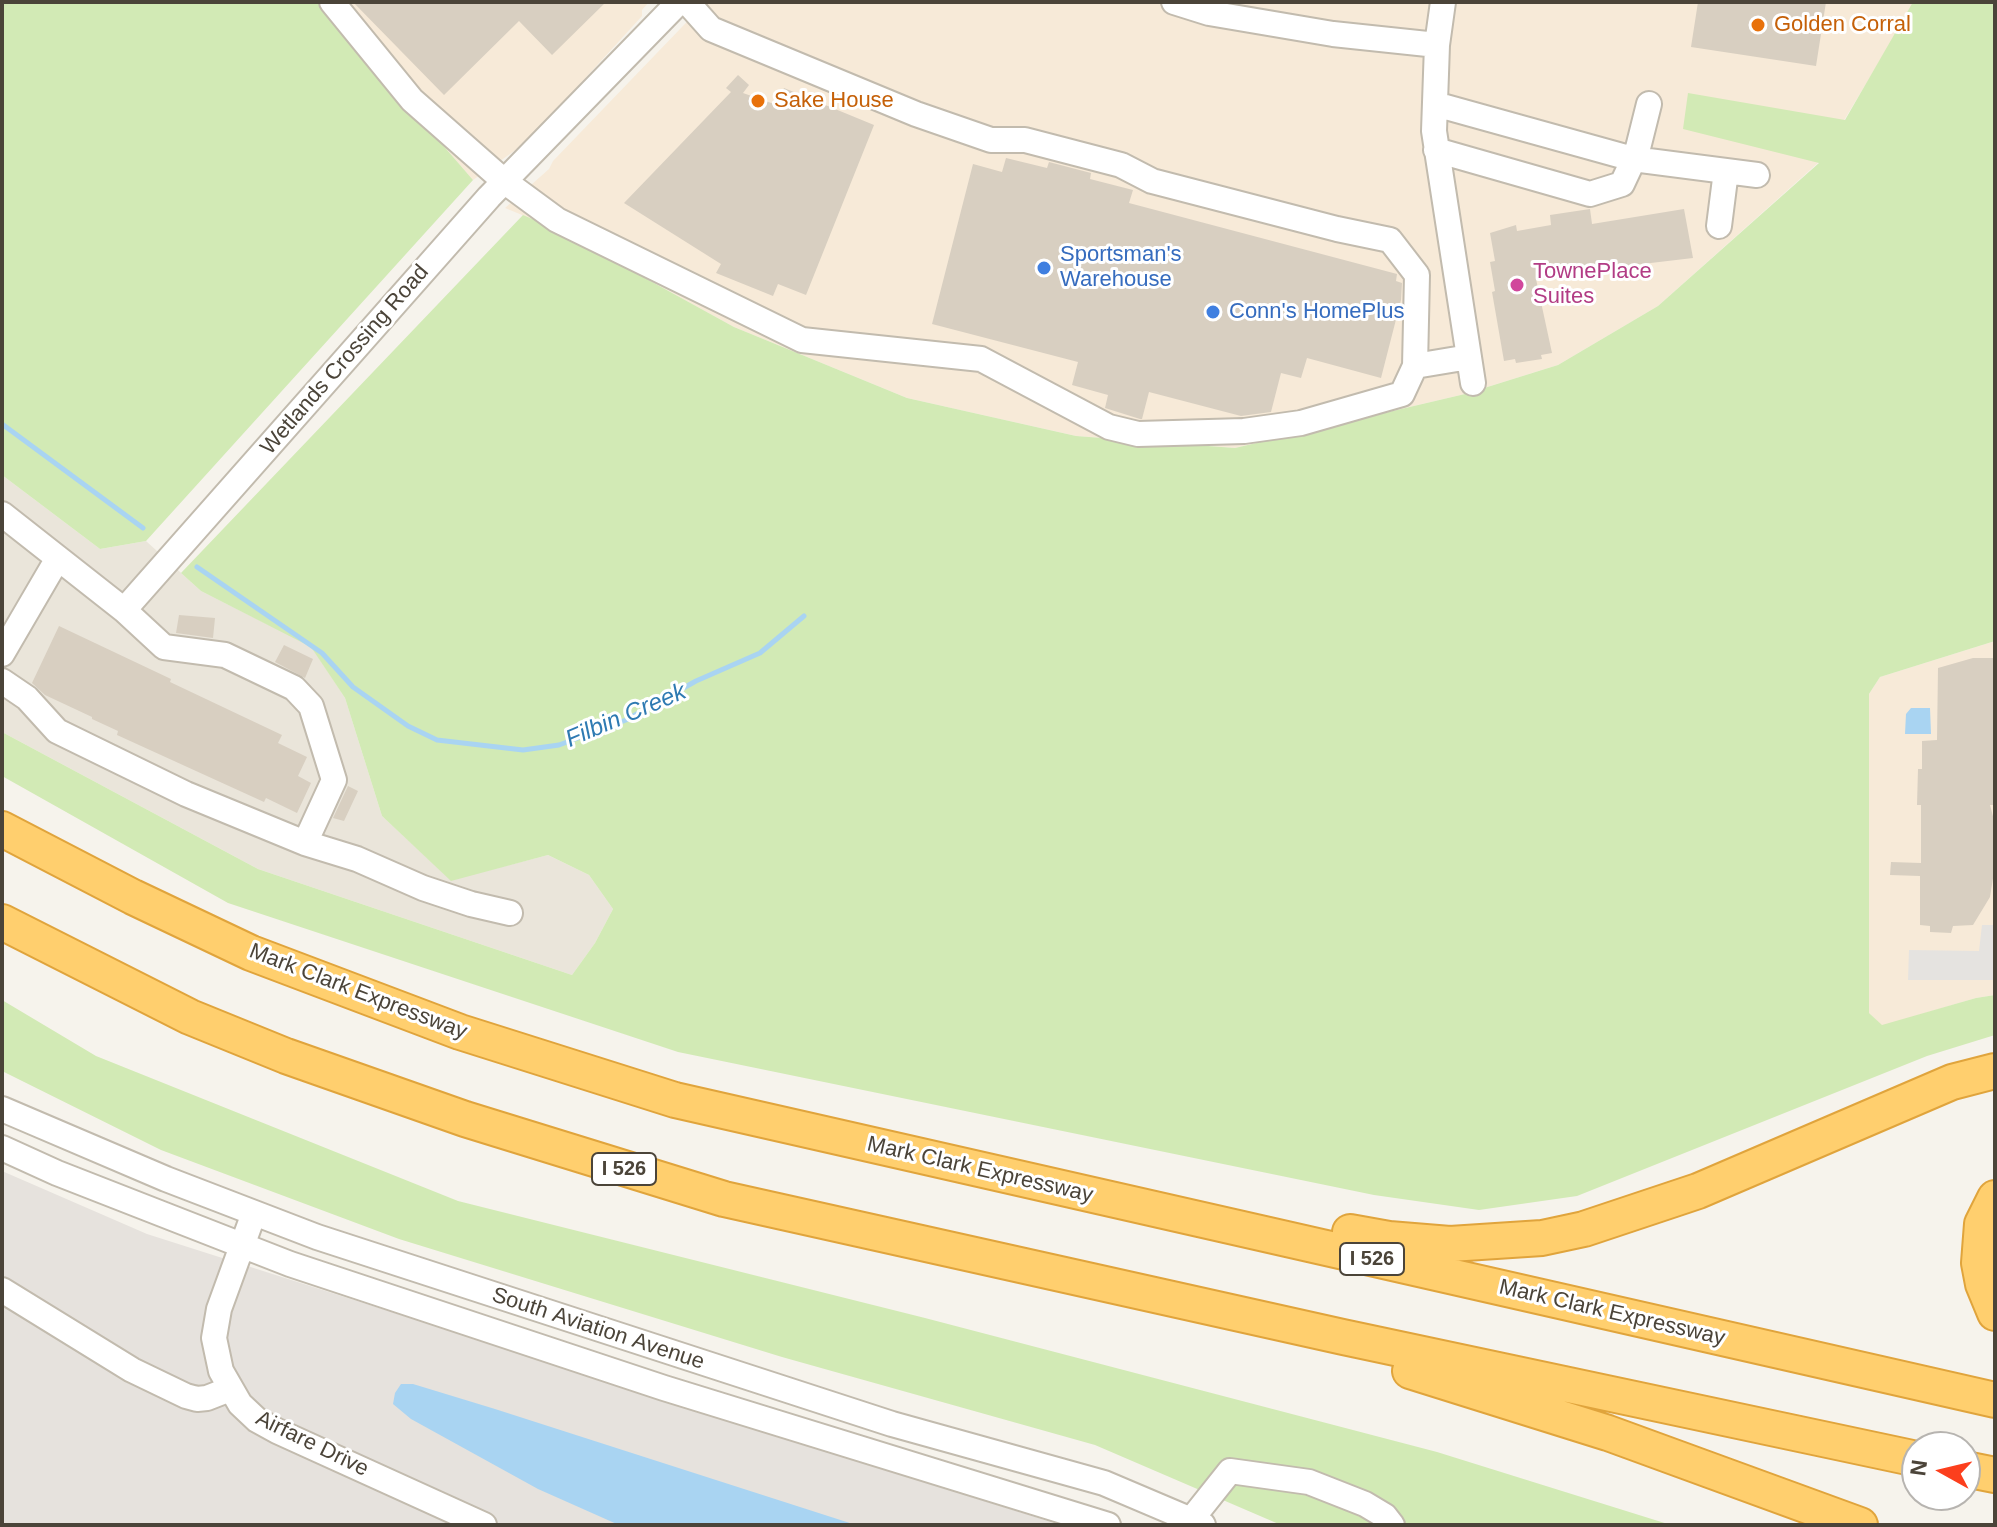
<!DOCTYPE html>
<html>
<head>
<meta charset="utf-8">
<style>
	body { margin:0 }
	#map { position:relative; width:1997px; height:1527px; overflow:hidden; background:#f6f3ec; font-family:Arial,sans-serif }
	canvas { display:block }
	.frame { position:absolute; inset:0; border:4px solid #4b4439; pointer-events:none }
	.north { position:absolute; left:1901px; top:1431px; width:80px; height:80px; box-sizing:border-box; background:#fff; border:2px solid #b7b4b0; border-radius:50%; rotate:278deg; font-size:22px; font-weight:700; line-height:32px; text-align:center; color:#4b4439 }
	.north::after { content:''; display:block; margin:auto; width:28px; height:36px; background:#fc3f1d; clip-path:polygon(50% 0,100% 100%,50% 72%,0 100%) }
</style>
</head>
<body>
<div id="map">
<canvas width="1997" height="1527"></canvas>
<div class="frame"></div>
<div class="north">N</div>
</div>
<script>
const g = document.querySelector('canvas').getContext('2d');
g.lineJoin = 'round';
function paint(path, color) { g.fillStyle = color; g.fill(path, 'evenodd'); }
const poly = rows => new Path2D(rows.map(r => 'M' + r).join(''));
function strokePath(path, color, width, dash) { g.strokeStyle = color; g.lineWidth = width; g.lineCap = dash ? 'butt' : 'round'; g.setLineDash(dash || []); g.stroke(path); }
function label(font, color, halo, rows, align = 'center') {
  g.font = font + ' Arial,sans-serif'; g.lineWidth = 6; g.setLineDash([]); g.textBaseline = 'middle'; g.strokeStyle = halo; g.fillStyle = color; for (const [text, x, y, turn = 0] of rows) {
    g.save(); g.translate(x, y); g.rotate((+turn || 0) * Math.PI / 180); g.textAlign = isNaN(turn) ? turn : align; if (halo) g.strokeText(text, 0, 0); g.fillText(text, 0, 0); g.restore();
  }
}
paint(poly([
	[2,475,100,549,146,541,201,591,311,646,345,698,382,816,451,880,548,855,589,875,613,909,595,943,572,975,258,869,2,732]
]), '#eae5da');
paint(poly([
	[319,2,649,2,642,10,642,16,527,142,473,180],
	[706,2,1915,2,1819,162,1658,306,1558,365,1465,394,1235,448,1076,436,907,398,734,327,554,228,505,208,549,169,553,161],
	[1995,641,1995,995,1976,998,1882,1026,1869,1013,1869,694,1880,677]
]), '#f7ead8');
paint(poly([
	[2,1171,147,1234,1060,1525,2,1525]
]), '#e6e2dd');
paint(poly([
	[2,2,319,2,473,180,146,541,100,549,2,475],
	[1913,2,1995,2,1995,641,1880,677,1869,694,1869,1013,1882,1025,1976,998,1995,995,1995,1035,1927,1056,1577,1196,1479,1210,1374,1195,678,1052,228,903,2,776,2,732,258,869,572,975,595,943,613,909,589,875,548,855,451,881,382,816,345,698,311,647,201,591,181,573,523,215,554,228,734,327,907,398,1076,436,1235,448,1465,394,1558,365,1658,306,1819,163,1683,129,1688,93,1845,120],
	[2,1000,96,1056,458,1201,925,1318,1437,1452,1671,1525,1281,1525,1095,1445,782,1357,399,1239,161,1150,2,1071]
]), '#d2eab5');
paint(poly([
	[1982,925,1995,925,1995,980,1908,980,1909,950,1979,951]
]), '#e5e3e0');
paint(poly([
	[1911,708,1930,708,1931,734,1905,734,1906,714],
	[401,1384,413,1384,495,1409,856,1525,619,1525,538,1489,411,1419,393,1404,395,1393]
]), '#a9d4f2');
strokePath(poly([
	[2,424,143,528],
	[197,567,322,653,353,687,408,726,437,740,523,750,559,745,626,720,696,681,760,653,804,616]
]), '#a9d4f2', 5);
paint(poly([
	[353,2,606,2,552,55,519,21,444,95],
	[1698,2,1826,2,1816,66,1691,47],
	[738,75,749,85,743,93,777,105,784,88,874,125,806,295,778,284,773,296,716,273,721,264,624,203,731,92,726,88],
	[1006,158,1047,168,1049,162,1091,173,1090,179,1133,190,1129,203,1397,274,1396,281,1402,283,1401,300,1381,378,1307,358,1301,378,1281,373,1271,412,1241,416,1149,392,1142,419,1140,419,1105,408,1108,395,1072,385,1078,362,932,324,973,164,1002,172],
	[1590,209,1592,224,1684,209,1693,258,1600,269,1600,274,1574,278,1573,272,1536,279,1552,353,1541,355,1542,359,1516,363,1515,359,1504,361,1492,292,1495,291,1490,262,1495,261,1490,233,1516,225,1517,231,1551,225,1550,215],
	[179,615,215,618,213,638,176,633],
	[59,626,171,679,170,682,282,735,278,743,307,757,298,776,311,783,297,813,266,798,264,802,117,735,118,731,92,719,92,717,45,695,32,683],
	[284,645,313,659,305,678,275,662],
	[1973,658,1995,658,1995,805,1990,805,1995,824,1994,872,1990,897,1973,925,1953,926,1951,933,1930,932,1930,926,1920,925,1920,876,1890,875,1891,862,1921,863,1921,805,1917,805,1918,769,1922,769,1922,741,1937,740,1938,668],
	[348,786,358,791,344,821,333,818]
]), '#d8cfc1');
const minor = poly([
	[332,2,412,100,504,181,557,220,802,340,981,359,1109,427,1138,434,1244,431,1301,423,1402,394,1415,366,1469,357],
	[687,2,711,29,916,114,991,140,1025,140,1121,165,1152,181,1337,229,1390,240,1417,275,1415,366],
	[1174,2,1209,13,1333,34,1437,45],
	[1443,2,1437,45,1434,131,1473,383],
	[1435,104,1633,159,1757,175],
	[1436,150,1590,194,1622,184,1637,152,1649,104],
	[1719,226,1726,171],
	[2,514,124,610,489,197,679,2],
	[2,654,58,558],
	[2,681,27,698,57,731,186,794,305,843,334,780,311,706,294,688,225,655,164,647,124,610],
	[305,843,357,859,423,888,471,904,510,913],
	[2,1109,166,1179,317,1237,892,1424,1104,1483,1203,1525],
	[2,1148,57,1173,290,1264,664,1388,1108,1525],
	[254,1213,219,1309,214,1338,221,1371,240,1404,257,1420,277,1431,484,1525],
	[2,1290,132,1370,186,1396,197,1399,207,1398,230,1389],
	[1187,1525,1230,1471,1309,1482,1365,1504,1385,1516,1392,1525]
]);
const highway = poly([
	[2,829,133,897,251,953,460,1032,675,1100,1995,1400],
	[2,922,190,1017,286,1056,465,1119,724,1199,1343,1337,1917,1459],
	[1995,1198,1982,1224,1979,1263,1983,1284,1995,1313],
	[1350,1232,1389,1239,1450,1244,1542,1238,1584,1229,1698,1191,1952,1082,1995,1071],
	[1410,1371,1608,1433,1860,1525],
	[1965,1469,1995,1475]
]);
strokePath(minor, '#c2bbae', 28);
strokePath(highway, '#e0a43c', 38);
strokePath(minor, '#fff', 24);
strokePath(highway, '#ffcf6e', 34);
for (const [x, y, r, color] of [
	[1758,25,8,"#e8710a"],
	[758,101,8,"#e8710a"],
	[1044,268,8,"#3f7fe0"],
	[1517,285,8,"#d1479c"],
	[1213,312,8,"#3f7fe0"]
]) { const dot = new Path2D(); dot.arc(x, y, r, 0, 2 * Math.PI); g.fillStyle = color; g.fill(dot); strokePath(dot, '#fff', 3); }
for (const [x, y, w] of [
	[624,1169,64],
	[1372,1259,64]
]) { const box = new Path2D(); box.roundRect(x - w / 2, y - 16, w, 32, 6); g.fillStyle = '#fff'; g.fill(box); strokePath(box, '#4b4439', 2); }
label('bold 20px', '#4b4439', null, [
	["I 526",624,1169],
	["I 526",1372,1259]
]);
label('22px', '#c56008', '#fff', [
	["Golden Corral",1774,25],
	["Sake House",774,101]
], 'left');
label('22px', '#366cbe', '#fff', [
	["Sportsman's",1060,255],
	["Warehouse",1060,280],
	["Conn's HomePlus",1229,312]
], 'left');
label('22px', '#b23c85', '#fff', [
	["TownePlace",1533,272],
	["Suites",1533,297]
], 'left');
label('22px', '#4b4439', '#fff', [
	["Wetlands Crossing Road",345,360,-49],
	["Mark Clark Expressway",358,992,21],
	["Mark Clark Expressway",980,1170,13],
	["Mark Clark Expressway",1612,1313,13],
	["South Aviation Avenue",598,1329,18],
	["Airfare Drive",312,1444,26]
]);
label('italic 24px', '#2e7ab2', '#fff', [
	["Filbin Creek",626,716,-23]
]);
</script>
</body>
</html>
